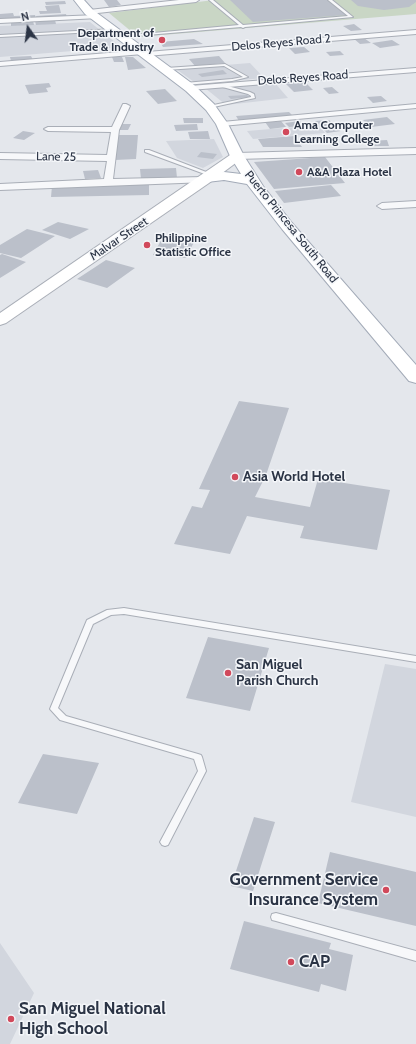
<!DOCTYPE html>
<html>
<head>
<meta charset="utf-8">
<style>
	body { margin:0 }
	#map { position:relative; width:416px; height:1044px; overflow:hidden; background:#e4e7ec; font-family:Cabin,sans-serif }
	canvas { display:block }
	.north { position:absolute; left:8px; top:8px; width:40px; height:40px; -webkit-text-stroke:3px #f4f6f9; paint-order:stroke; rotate:346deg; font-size:11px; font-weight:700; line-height:16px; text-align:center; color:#2b3445 }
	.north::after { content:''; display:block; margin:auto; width:14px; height:18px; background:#2b3445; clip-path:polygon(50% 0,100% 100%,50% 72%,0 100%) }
</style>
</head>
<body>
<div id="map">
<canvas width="416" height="1044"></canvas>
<div class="north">N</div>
</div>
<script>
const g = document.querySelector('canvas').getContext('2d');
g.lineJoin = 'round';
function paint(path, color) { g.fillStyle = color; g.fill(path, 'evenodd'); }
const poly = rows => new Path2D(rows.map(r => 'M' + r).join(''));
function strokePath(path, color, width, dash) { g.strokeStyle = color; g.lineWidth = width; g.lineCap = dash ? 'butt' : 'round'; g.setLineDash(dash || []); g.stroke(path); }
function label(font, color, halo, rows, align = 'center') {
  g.font = font + ' Cabin,sans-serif'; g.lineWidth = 3; g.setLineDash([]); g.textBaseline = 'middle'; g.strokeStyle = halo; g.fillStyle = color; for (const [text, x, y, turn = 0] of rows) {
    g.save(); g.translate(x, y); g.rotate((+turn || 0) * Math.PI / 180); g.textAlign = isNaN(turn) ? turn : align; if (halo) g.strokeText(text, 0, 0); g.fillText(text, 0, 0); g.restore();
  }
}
paint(poly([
	[90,22,121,47,0,57,0,26],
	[250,63,264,78,197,84,176,69],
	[274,82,288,98,226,105,205,88],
	[319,125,325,133,253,139,247,131],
	[214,139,223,157,203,168,177,158,166,141],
	[385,664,416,669,416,817,351,802],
	[0,943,34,993,10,1044,0,1044]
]), '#d2d6de');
paint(poly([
	[214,0,416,0,416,14,138,37,109,13]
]), '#c9d6c5');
paint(poly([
	[104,0,117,0,121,5,109,7],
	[230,0,327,0,346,15,253,22],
	[351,0,416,0,416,2,409,7,384,10,358,6],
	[65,1,66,4,46,5,45,2],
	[59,5,61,13,40,14,39,11,47,11,45,6],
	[13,13,14,16,35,15,36,19,0,21,0,14],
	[66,14,67,18,37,19,36,16],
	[55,20,56,24,36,25,35,21],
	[33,21,34,25,11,26,11,22],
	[354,24,362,30,351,31,343,26],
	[353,38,364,38,371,43,360,44],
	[194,39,203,44,163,47,160,42],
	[392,40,400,45,380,48,372,43],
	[304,47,310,52,295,54,289,48],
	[340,51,344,55,330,56,326,52],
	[31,56,33,60,11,61,10,57],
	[219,56,225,63,195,66,189,59],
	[112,57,122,57,124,62,114,62],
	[125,57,133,57,146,68,128,70],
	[223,70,227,74,202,77,198,74],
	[305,82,313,90,294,92,286,84],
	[49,83,51,87,46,88,48,92,29,94,25,85],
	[332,87,339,93,329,94,323,88],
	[165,89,177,101,158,104,146,91],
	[247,95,250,97,231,99,228,96],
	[381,96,387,101,373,103,367,97],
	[289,112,293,116,239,121,236,116],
	[387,117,395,124,371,127,363,120],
	[183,118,203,118,203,123,184,123],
	[329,120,341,131,327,133,315,121],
	[281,121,286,127,270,129,265,122],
	[300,121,304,126,289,127,285,123],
	[121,124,131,124,128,130,119,130],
	[197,124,198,130,176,131,174,125],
	[23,131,35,133,24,140,13,138],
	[208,131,210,139,190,139,188,132],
	[119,135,138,135,136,159,115,160],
	[294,136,302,147,263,147,258,139],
	[387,140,389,146,371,146,369,141],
	[201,152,217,154,213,159,197,157],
	[325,157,345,183,274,189,254,162],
	[176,168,177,178,141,179,140,169],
	[98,170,101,178,85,179,83,171],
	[149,182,149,195,51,197,52,186],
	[331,185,341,196,284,203,275,191],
	[58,222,89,229,70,239,42,230],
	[27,229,55,236,21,258,0,253,0,245],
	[164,235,196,238,186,258,153,255],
	[2,254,26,262,0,278,0,255],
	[106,260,135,268,107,288,77,279],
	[239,401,289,408,266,475,255,497,310,507,318,479,390,490,377,550,300,538,304,526,247,516,230,554,174,544,192,506,202,508,210,490,199,489],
	[208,637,269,648,250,711,186,698],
	[43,754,99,763,77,814,18,803],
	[254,817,275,822,253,891,231,886],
	[330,852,416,872,416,926,318,903],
	[244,921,331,943,329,949,353,955,346,991,321,984,319,992,230,969]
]), '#bbc0ca');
const service = poly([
	[209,0,213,0,243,25,348,16,328,0,332,0,353,17,245,27,243,28,241,27,123,37,121,36,239,25,209,0],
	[115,29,114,31,0,37,0,35,115,29],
	[225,64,248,77,232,81,185,85,184,85,184,83,232,79,243,77,224,66,166,70,164,69,166,68,225,64],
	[220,84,250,92,254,94,255,98,209,108,209,106,251,97,251,96,248,94,219,86,218,85,220,84],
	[145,150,149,150,214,175,210,176,145,152,145,150],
	[124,608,416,656,416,662,124,614,111,615,93,624,58,708,66,716,198,754,201,755,202,757,206,771,168,845,165,846,162,845,160,842,198,771,194,759,60,720,50,709,87,620,107,610,124,608],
	[276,913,416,951,416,961,276,921,272,920,271,917,272,914,276,913]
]);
const minor = poly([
	[179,0,199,0,196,2,89,14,86,12,89,10,179,0],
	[97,15,100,17,99,18,0,23,0,19,97,15],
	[416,30,416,34,146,56,143,54,0,66,0,62,144,50,147,52,416,30],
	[416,68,416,72,190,90,186,88,190,86,416,68],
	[123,104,126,104,130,106,119,130,113,179,204,177,207,178,208,180,207,182,0,190,0,184,104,179,107,161,0,159,0,153,107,155,111,132,48,131,44,129,48,127,112,127,123,104],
	[416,104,416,108,222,126,218,124,222,122,416,104],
	[416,201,416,207,382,209,377,206,382,203,416,201]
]);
const tertiary = poly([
	[416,148,416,154,237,159,231,156,237,153,416,148]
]);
const secondary = poly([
	[237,152,241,153,243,156,241,159,209,183,6,323,0,325,0,313,233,153,237,152]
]);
const primary = poly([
	[74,0,84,0,93,10,194,85,214,104,228,124,244,156,263,186,292,223,416,365,416,383,409,381,282,229,247,184,224,180,207,182,202,181,200,178,202,175,207,174,224,172,241,174,230,156,216,124,206,110,186,91,85,14,74,0]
]);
strokePath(service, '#a9aeb7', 2);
strokePath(minor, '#a9aeb7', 2);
strokePath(tertiary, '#a9aeb7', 2);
strokePath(secondary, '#a9aeb7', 2);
strokePath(primary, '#a3abb8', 2);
paint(service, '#f7f8fa');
paint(minor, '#f7f8fa');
paint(tertiary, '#f7f8fa');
paint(secondary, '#fff');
paint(primary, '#fff');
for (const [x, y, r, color] of [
	[162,40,4,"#d1495b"],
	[286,132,4,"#d1495b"],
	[299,172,4,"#d1495b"],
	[147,245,4,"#d1495b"],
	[235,477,4,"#d1495b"],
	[228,673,4,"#d1495b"],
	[386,890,4,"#d1495b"],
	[291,962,4,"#d1495b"],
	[11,1019,4,"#d1495b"]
]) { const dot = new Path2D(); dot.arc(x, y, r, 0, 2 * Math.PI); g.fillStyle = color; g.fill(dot); strokePath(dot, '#f4f6f9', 1.5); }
label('bold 12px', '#2b3445', '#f4f6f9', [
	["Department of",154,33,"right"],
	["Trade & Industry",154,47,"right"],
	["Ama Computer",294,125],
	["Learning College",294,139],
	["A&A Plaza Hotel",307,172],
	["Philippine",155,238],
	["Statistic Office",155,252]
], 'left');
label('12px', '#2b3445', '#f4f6f9', [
	["Delos Reyes Road 2",281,43,-5],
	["Delos Reyes Road",303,78,-4],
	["Lane 25",56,157,1],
	["Puerto Princesa South Road",291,227,51],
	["Malvar Street",119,239,-34]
]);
label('bold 14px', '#2b3445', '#f4f6f9', [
	["Asia World Hotel",243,477],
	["San Miguel",236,665],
	["Parish Church",236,681]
], 'left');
label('bold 17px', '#2b3445', '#f4f6f9', [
	["Government Service",378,880,"right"],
	["Insurance System",378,900,"right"],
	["CAP",299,962],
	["San Miguel National",19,1009],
	["High School",19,1029]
], 'left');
</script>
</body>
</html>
